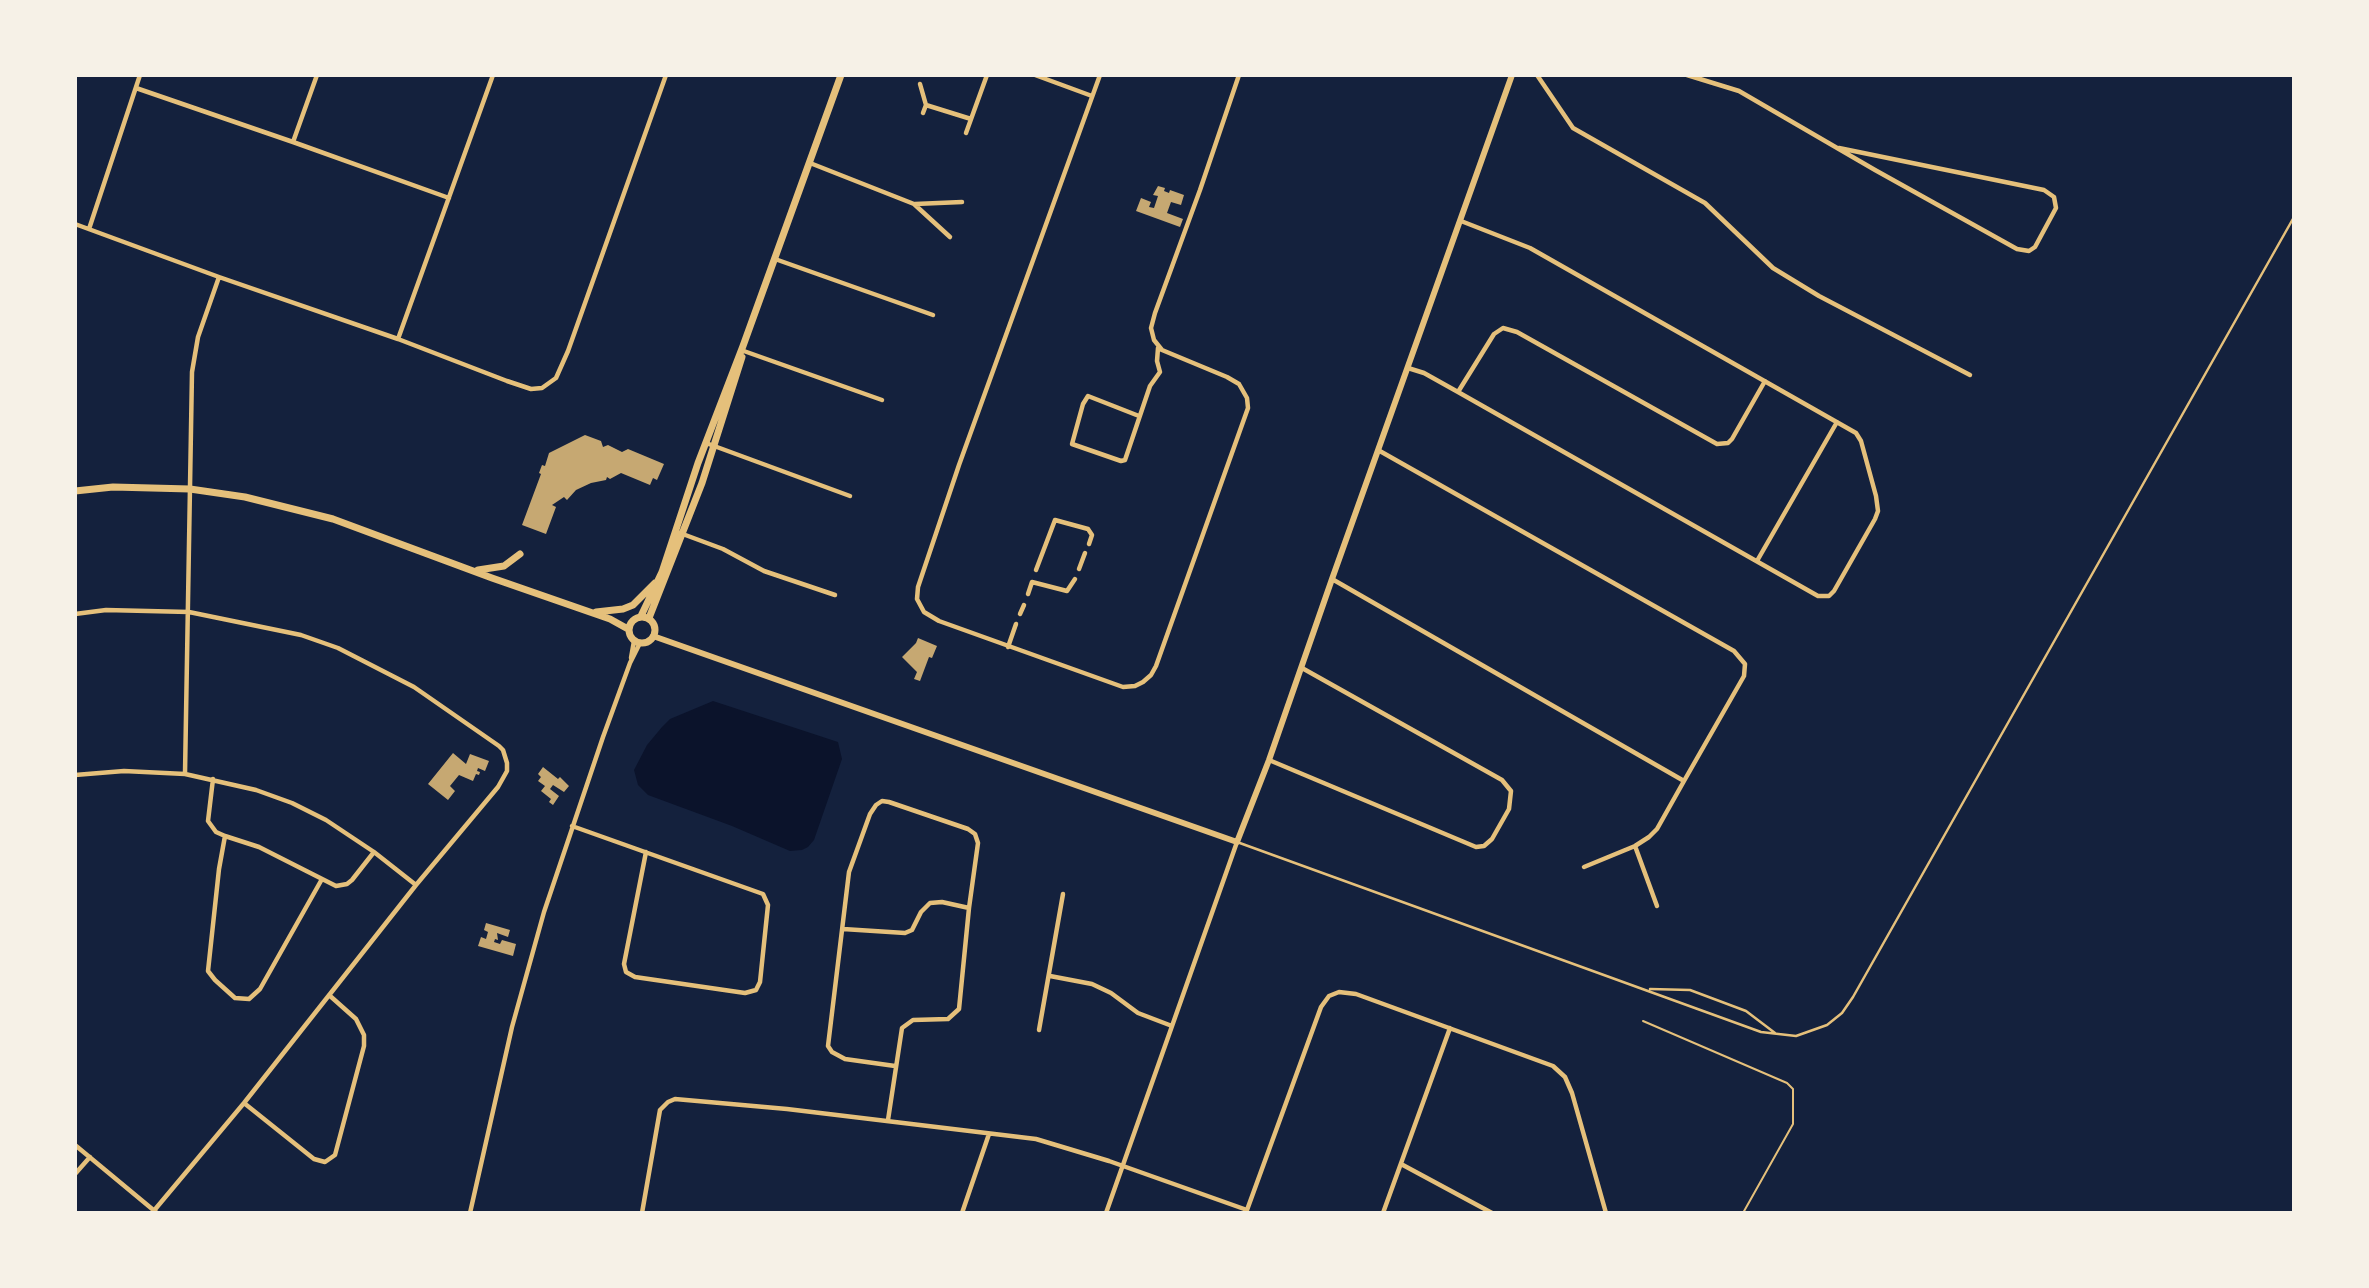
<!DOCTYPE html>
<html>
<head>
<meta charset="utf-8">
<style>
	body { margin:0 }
	#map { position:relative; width:2369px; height:1288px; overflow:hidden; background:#14213d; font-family:"Source Serif 4",serif }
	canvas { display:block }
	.frame { position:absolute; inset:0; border:77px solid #f6f1e7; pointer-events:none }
</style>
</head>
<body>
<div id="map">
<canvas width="2369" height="1288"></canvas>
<div class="frame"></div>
</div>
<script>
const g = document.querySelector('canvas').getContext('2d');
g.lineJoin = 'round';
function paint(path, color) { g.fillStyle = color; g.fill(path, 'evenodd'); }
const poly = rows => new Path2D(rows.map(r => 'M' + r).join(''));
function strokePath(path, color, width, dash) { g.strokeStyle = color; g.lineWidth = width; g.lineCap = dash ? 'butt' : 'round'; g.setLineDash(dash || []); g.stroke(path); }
paint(poly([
	[713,701,838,742,842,759,814,840,808,847,802,850,790,851,732,826,648,795,638,785,634,770,647,745,662,727,670,719]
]), '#0b132b');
paint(poly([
	[1158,186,1165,188,1164,191,1169,193,1170,190,1184,195,1181,205,1171,202,1167,213,1183,219,1180,227,1136,211,1141,198,1151,202,1149,207,1154,208,1158,196,1153,195],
	[585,435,601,441,603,447,608,445,622,452,628,449,664,464,657,480,653,478,650,485,621,473,610,479,607,477,606,480,591,483,576,490,567,500,564,497,552,505,556,507,546,534,522,525,541,474,539,473,542,465,545,466,549,453],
	[918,638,937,646,932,658,929,657,920,681,914,679,917,672,902,657,916,643],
	[453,753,466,764,470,754,489,761,485,771,478,768,477,771,480,772,479,775,476,774,473,781,459,775,450,786,455,791,448,800,428,784],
	[543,767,558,779,560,777,569,786,564,792,553,785,550,789,559,796,553,805,549,802,551,799,541,791,545,786,538,781,541,777,538,774],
	[486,923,510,930,508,937,497,933,498,940,495,939,494,942,500,944,502,940,516,944,513,956,478,946,481,937,486,939,488,932,484,930]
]), '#c6a872');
strokePath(poly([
	[1643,1021,1787,1083,1793,1089,1793,1124,1743,1213]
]), '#e5c07b', 2);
strokePath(poly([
	[1237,842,1761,1032,1796,1036,1827,1025,1842,1013,1853,997,2294,217],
	[1650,989,1690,990,1746,1011,1775,1033]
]), '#e5c07b', 2.5);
strokePath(poly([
	[1035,75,1092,96],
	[1100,75,959,465,918,587,917,599,924,612,939,621,1123,687,1135,686,1143,682,1151,675,1156,666,1248,408,1247,398,1239,384,1227,377,1162,350,1154,340,1151,328,1155,313,1200,190,1239,75],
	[1537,75,1573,128,1705,203,1773,268,1819,296,1970,375],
	[1687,75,1739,91,1875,170,2017,249,2029,251,2035,247,2056,208,2054,197,2044,190,1839,148],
	[920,84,926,105],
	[136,88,293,142,449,198],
	[923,113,926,105,971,119],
	[966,133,987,75],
	[293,142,317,75],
	[810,163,914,204,950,237],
	[915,204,962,202],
	[75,224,219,277,398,339,507,381,531,389,542,388,556,378,568,351,666,75],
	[89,229,140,75],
	[775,259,933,315],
	[398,339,493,75],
	[741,350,882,400],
	[1408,368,1424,373,1458,392,1818,596,1829,596,1834,591,1875,519,1878,511,1876,496,1861,441,1856,433,1530,248,1461,221],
	[1458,392,1494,334,1503,328,1517,332,1717,444,1728,443,1732,439,1765,381],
	[1139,416,1088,396,1083,404,1072,444,1121,461,1125,460,1150,386,1160,372,1157,361,1158,348],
	[706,443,850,496],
	[680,533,723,549,764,571,835,595],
	[1757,561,1837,422],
	[1079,569,1085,553],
	[1036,570,1055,520,1088,529,1092,535,1089,544],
	[1332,579,1684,781,1744,676,1745,664,1734,651,1378,450],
	[1032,582,1067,591,1075,579],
	[1028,594,1032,582],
	[75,614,106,610,189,612,301,635,338,648,414,687,499,746,503,750,507,763,507,771,498,787,416,885,244,1103,152,1213],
	[1020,614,1024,605],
	[1008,647,1016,624],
	[631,658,634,641],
	[1269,760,1476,847,1484,846,1492,839,1509,809,1511,791,1502,780,1302,668],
	[185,774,192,372,198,337,219,277],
	[75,775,124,771,185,774,256,790,292,803,326,820,374,852,416,885],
	[213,779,208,821,216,832,225,836,259,847,336,886,347,884,352,880,374,852],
	[572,826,763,894,768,905,760,982,756,990,745,993,635,977,626,972,624,964,646,852],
	[225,836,219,869,208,971,215,980,235,998,249,999,260,989,322,879],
	[1635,846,1657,906],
	[1584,867,1635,846,1649,837,1657,829,1684,781],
	[843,929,905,933,912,930,921,912,930,903,942,902,969,908],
	[1050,976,1092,984,1111,993,1138,1013,1172,1026],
	[1039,1030,1063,894],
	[244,1103,314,1159,325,1162,335,1155,364,1046,364,1035,356,1019,329,995],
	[888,1120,902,1028,913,1020,948,1019,959,1009,969,908,978,843,975,834,968,829,889,802,882,801,876,805,870,814,849,872,828,1046,832,1052,845,1059,895,1066],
	[75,1145,157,1213],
	[1401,1164,1492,1213],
	[75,1174,90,1157],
	[1247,1210,1321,1007,1329,996,1339,992,1356,994,1553,1066,1565,1077,1572,1093,1606,1213],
	[470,1213,512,1027,544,912,603,737,630,663,640,643],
	[642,1213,660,1110,668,1102,675,1099,787,1109,1036,1139,1109,1161,1247,1210],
	[962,1213,989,1134],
	[1106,1213,1237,842],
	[1383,1213,1450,1028]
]), '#e5c07b', 4.5);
strokePath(poly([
	[653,636,1237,842,1269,760,1332,579,1512,75]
]), '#e5c07b', 6);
strokePath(poly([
	[75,491,113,487,190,489,245,497,333,519,492,578,610,619,628,629],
	[478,570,504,566,520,554],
	[596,612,623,609,633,605,655,583],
	[641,616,662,572,698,463,743,346,841,75],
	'629 630a13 13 0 1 1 26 0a13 13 0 1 1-26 0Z',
	[649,618,702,483,742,357]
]), '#e5c07b', 7);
</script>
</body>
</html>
